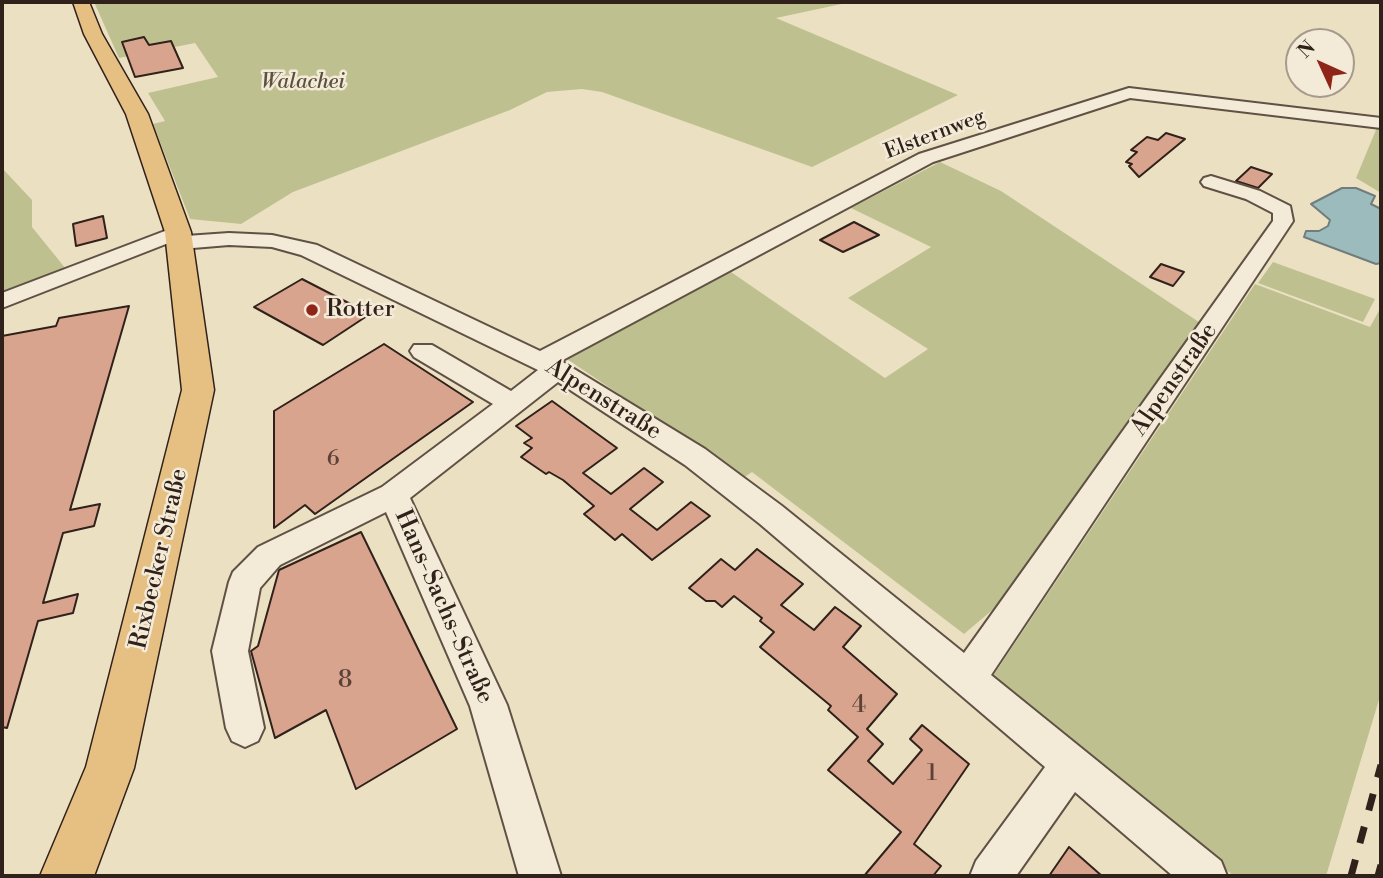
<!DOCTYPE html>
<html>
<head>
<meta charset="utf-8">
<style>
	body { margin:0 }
	#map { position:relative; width:1383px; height:878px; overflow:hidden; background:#ece0c3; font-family:"Libre Bodoni",serif }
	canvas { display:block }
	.frame { position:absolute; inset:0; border:4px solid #31211b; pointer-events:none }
	.north { position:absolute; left:1285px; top:28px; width:70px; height:70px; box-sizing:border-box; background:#f3ebd8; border:2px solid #a59a8c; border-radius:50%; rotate:315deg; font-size:19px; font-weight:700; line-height:28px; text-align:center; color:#31211b }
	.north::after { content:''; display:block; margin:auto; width:24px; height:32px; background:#8f2418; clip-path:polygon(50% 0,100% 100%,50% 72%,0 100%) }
</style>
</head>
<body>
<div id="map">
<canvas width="1383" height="878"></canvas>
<div class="frame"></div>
<div class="north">N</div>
</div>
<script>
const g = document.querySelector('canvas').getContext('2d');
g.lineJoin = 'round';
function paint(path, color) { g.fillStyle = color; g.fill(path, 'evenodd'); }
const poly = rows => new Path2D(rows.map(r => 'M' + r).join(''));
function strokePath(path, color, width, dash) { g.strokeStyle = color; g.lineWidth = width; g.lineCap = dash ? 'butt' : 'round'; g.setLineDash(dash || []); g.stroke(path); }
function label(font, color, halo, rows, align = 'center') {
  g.font = font + ' "Libre Bodoni",serif'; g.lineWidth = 5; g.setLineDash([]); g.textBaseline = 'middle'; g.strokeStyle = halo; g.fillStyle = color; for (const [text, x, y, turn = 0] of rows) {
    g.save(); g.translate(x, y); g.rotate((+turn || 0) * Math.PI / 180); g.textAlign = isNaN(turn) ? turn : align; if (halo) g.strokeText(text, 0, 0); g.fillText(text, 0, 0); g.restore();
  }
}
paint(poly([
	[94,2,851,2,776,18,958,95,812,167,602,92,582,89,547,92,510,110,293,192,241,224,190,219,153,124,165,121,148,93,218,77,195,43,119,58],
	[1378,125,1381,125,1381,193,1356,178],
	[940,162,1001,191,1202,324,1010,595,964,634,752,472,743,478,567,359,731,272,885,378,928,349,848,298,931,247,851,208],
	[2,168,32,200,32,227,66,269,2,294],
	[1273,262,1375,299,1363,322,1258,283],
	[1255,284,1370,327,1381,307,1381,693,1326,876,1234,876,1095,767,1064,735,993,676]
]), '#bec18f');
const water = poly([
	[1342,188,1356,188,1375,196,1371,204,1381,209,1381,263,1376,264,1304,237,1306,231,1319,231,1328,226,1330,220,1311,204,1342,188]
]);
paint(water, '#9bbbbc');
strokePath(water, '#717d7c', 2);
const building = poly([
	[144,37,149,45,171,41,183,68,135,77,122,42,144,37],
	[1166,133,1185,139,1139,177,1129,166,1132,164,1126,162,1137,152,1131,150,1147,137,1158,140,1166,133],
	[1251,167,1272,174,1258,188,1236,181,1251,167],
	[103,216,107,238,76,246,73,224,103,216],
	[854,222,879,235,843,252,820,240,854,222],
	[1161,264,1184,272,1173,286,1150,277,1161,264],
	[302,279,370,314,323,345,254,307,302,279],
	[129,306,70,510,100,504,94,526,63,533,43,603,78,594,73,613,38,621,7,728,2,727,2,336,56,326,59,318,129,306],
	[384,344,473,402,315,514,305,505,274,528,274,411,384,344],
	[552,401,617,448,583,473,611,494,644,468,663,482,630,509,657,530,691,502,710,516,652,560,622,534,615,540,584,514,594,506,563,480,549,472,546,474,521,457,532,448,524,443,532,438,516,426,552,401],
	[361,532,457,729,356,789,326,710,275,738,251,651,258,646,279,570,361,532],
	[757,549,803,584,781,605,814,630,835,607,861,626,843,647,897,694,867,729,883,744,868,761,893,784,922,750,910,739,922,725,969,764,914,844,941,866,933,876,864,876,901,832,828,770,858,737,828,710,831,706,760,647,774,632,760,621,762,618,734,596,722,607,715,601,706,601,689,588,721,559,735,570,757,549],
	[1069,847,1102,876,1049,876,1069,847]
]);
paint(building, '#d8a48e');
strokePath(building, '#31211b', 2);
const minor = poly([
	[1129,88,1381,118,1381,128,1130,98,933,162,561,361,705,449,782,506,964,653,1273,221,1273,213,1246,199,1204,186,1201,182,1204,178,1211,176,1260,191,1290,206,1293,221,991,675,1221,861,1227,876,1173,876,1075,792,1016,876,970,876,976,861,1045,767,760,524,685,465,558,382,410,498,507,705,561,876,519,876,470,706,386,512,280,565,260,588,248,651,264,728,258,741,245,747,232,741,226,728,212,651,229,582,233,572,258,547,382,487,493,404,414,357,410,351,414,345,432,345,511,391,538,370,301,255,272,247,229,245,181,249,173,248,171,242,2,308,2,293,178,226,185,228,188,232,186,236,229,233,272,235,317,245,540,351,919,154,1129,88]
]);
const major = poly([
	[73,2,89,2,102,34,148,114,191,232,214,390,134,768,94,876,40,876,86,767,182,390,165,232,126,114,84,34,73,2]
]);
strokePath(minor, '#605145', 4);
strokePath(major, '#31211b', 3);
paint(minor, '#f3ebd8');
paint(major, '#e6c082');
strokePath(poly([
	[1351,876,1381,765],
	[1378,876,1381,865]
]), '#31211b', 7, [17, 17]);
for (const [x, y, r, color] of [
	[312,310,7,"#8f2418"]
]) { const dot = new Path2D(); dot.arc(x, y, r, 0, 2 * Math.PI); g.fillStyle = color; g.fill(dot); strokePath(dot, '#f3ebd8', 2.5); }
label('italic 21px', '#5b513e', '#f3ebd8', [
	["Walachei",303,83]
]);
label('21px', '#31211b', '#f3ebd8', [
	["Elsternweg",935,135,-21]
]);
label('21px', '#5b4238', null, [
	["6",333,460]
]);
label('24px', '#31211b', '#f3ebd8', [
	["Rotter",326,310]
], 'left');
label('24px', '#31211b', '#f3ebd8', [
	["Alpenstraße",1175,380,-55],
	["Alpenstraße",603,400,32],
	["Rixbecker Straße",160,559,-77],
	["Hans-Sachs-Straße",443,607,66]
]);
label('24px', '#5b4238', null, [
	["8",345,681],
	["4",859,706],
	["1",932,774]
]);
</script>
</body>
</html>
